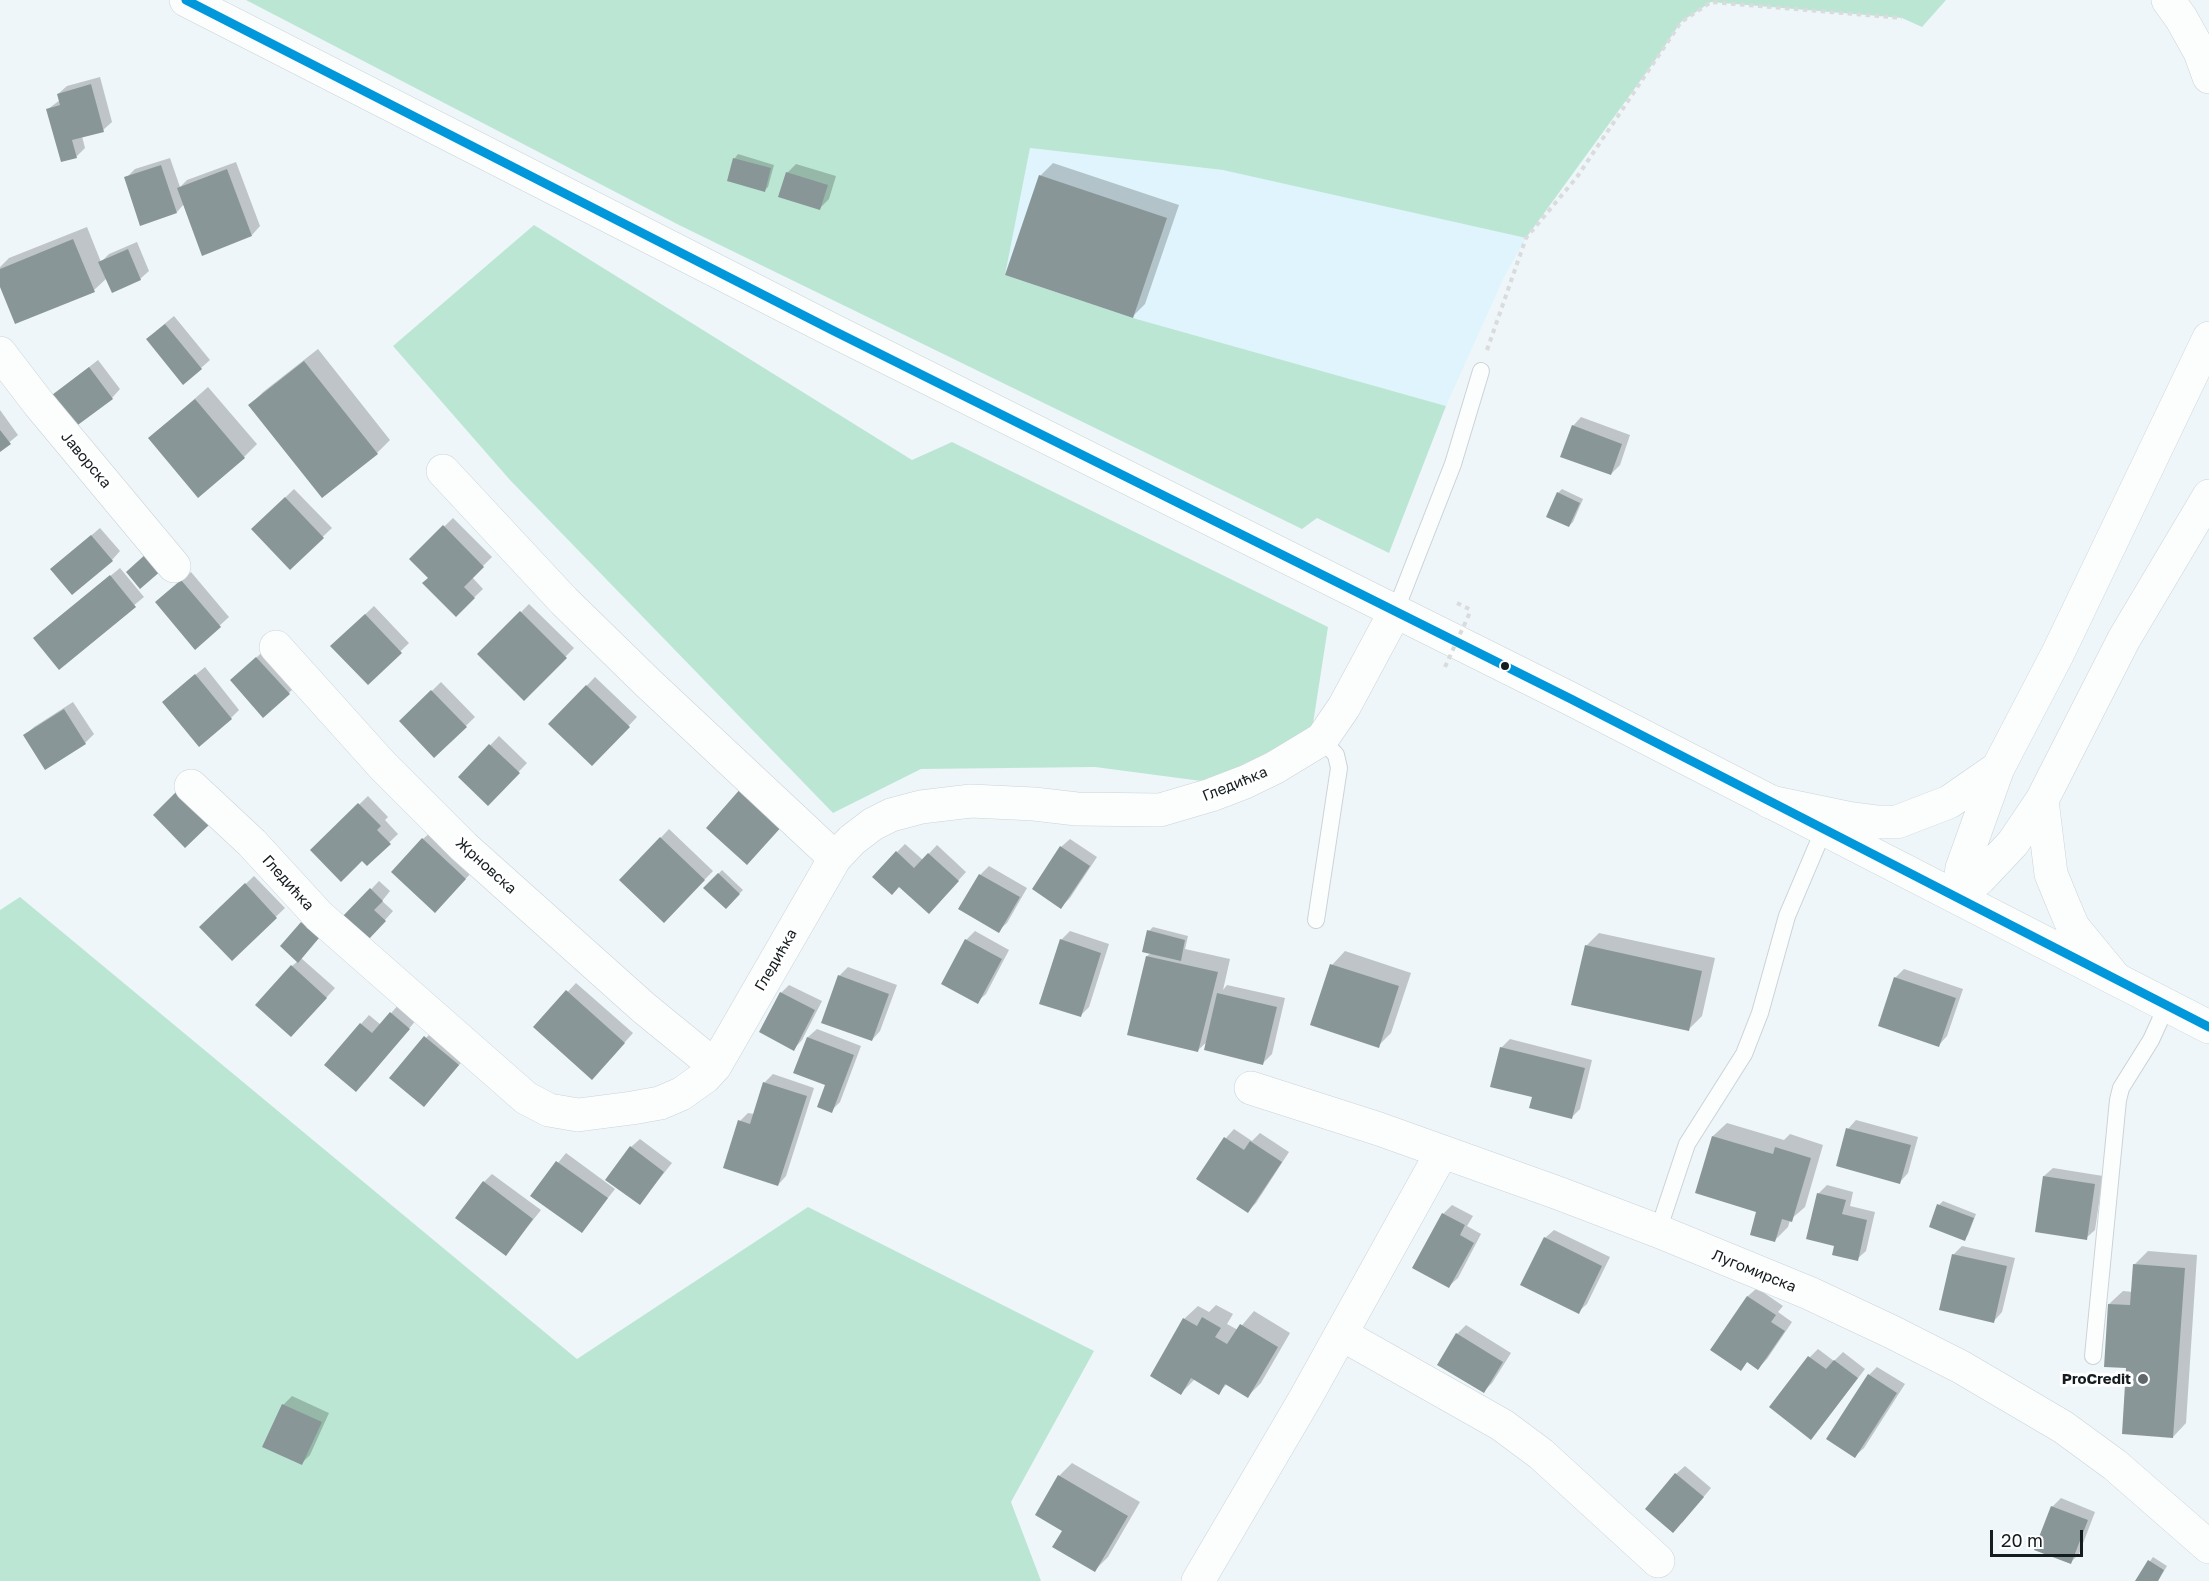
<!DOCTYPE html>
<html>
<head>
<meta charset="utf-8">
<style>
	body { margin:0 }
	#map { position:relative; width:2209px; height:1581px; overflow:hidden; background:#eef6f9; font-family:"Golos Text",sans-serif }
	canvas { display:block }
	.scale { position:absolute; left:1990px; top:1530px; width:93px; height:27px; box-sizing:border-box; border:3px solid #141c1f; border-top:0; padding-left:8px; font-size:18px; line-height:21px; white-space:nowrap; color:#141c1f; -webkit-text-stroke:4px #fff; paint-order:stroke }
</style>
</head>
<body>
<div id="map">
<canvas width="2209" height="1581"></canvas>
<div class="scale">20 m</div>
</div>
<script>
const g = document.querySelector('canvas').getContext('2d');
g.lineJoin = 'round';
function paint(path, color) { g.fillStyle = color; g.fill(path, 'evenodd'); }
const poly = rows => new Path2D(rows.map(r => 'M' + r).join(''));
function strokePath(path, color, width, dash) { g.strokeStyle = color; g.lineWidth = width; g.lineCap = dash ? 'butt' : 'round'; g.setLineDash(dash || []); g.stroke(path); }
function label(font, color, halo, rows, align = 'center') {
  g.font = font + ' "Golos Text",sans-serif'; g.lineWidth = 6; g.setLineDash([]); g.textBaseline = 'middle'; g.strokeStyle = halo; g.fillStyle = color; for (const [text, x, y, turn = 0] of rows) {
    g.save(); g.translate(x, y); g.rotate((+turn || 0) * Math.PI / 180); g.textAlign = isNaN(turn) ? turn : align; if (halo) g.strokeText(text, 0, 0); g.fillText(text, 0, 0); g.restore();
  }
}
paint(poly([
	[1030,148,1232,171,1526,238,1504,277,1446,406,1133,318,1005,275]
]), '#dff4fc');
paint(poly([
	[246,0,1946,0,1922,27,1902,18,1711,2,1681,22,1654,62,1526,238,1223,170,1030,148,1005,275,1133,318,1446,406,1389,553,1317,518,1302,529,679,225],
	[534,225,912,460,952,442,1328,627,1312,730,1209,782,1095,767,921,769,833,813,510,480,393,346],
	[20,897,577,1359,808,1207,1094,1351,1011,1502,1041,1581,0,1581,0,910]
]), '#bce6d4');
paint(poly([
	[100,77,112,122,103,130,82,136,85,148,77,156,62,160,48,109,60,100,58,94,67,86],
	[738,154,774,165,768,187,764,191,729,180,735,158],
	[170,158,180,187,187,180,236,162,260,226,252,235,184,204,177,212,126,178,135,169],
	[1053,163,1179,205,1145,304,1132,317,1040,176],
	[796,164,836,176,829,199,820,208,787,173],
	[87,227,101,262,109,254,137,242,149,271,140,279,107,278,94,290,0,283,0,267,9,258],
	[174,316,210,360,201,368,156,331],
	[318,349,390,440,377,453,250,405,263,392],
	[98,360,120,389,112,398,50,398],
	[208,387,257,444,244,457,150,438],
	[0,410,18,435,0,450],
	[1581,417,1630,435,1620,465,1611,474,1573,426],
	[294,489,332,528,290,568,253,529],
	[1562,489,1583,499,1573,522,1569,526,1558,493],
	[453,518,492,557,472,577,483,589,456,615,430,578,411,559],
	[100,528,120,551,112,560,61,561],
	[120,568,144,597,59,667,35,638],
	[191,572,229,617,195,648,165,594],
	[529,604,574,648,524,699,480,654],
	[374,606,409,643,368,683,332,646],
	[266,649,297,684,289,693,240,672],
	[205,667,239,710,231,718,172,694],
	[595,677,637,717,592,764,550,724],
	[441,682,475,717,435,756,401,721],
	[73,702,94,734,85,743,25,735,34,727],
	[499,736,527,763,488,804,460,777],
	[368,796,388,817,385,820,398,834,367,864,362,859,312,850],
	[669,829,713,871,664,921,621,880],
	[432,831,474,870,443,903,423,839],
	[1070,839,1097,857,1070,898,1061,907,1061,847],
	[905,844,923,860,937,845,966,872,938,903,897,852],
	[989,866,1027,888,1007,923,998,931,980,875],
	[722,870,743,890,726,907,705,888],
	[254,876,285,908,232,959,201,927],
	[379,881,390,891,382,901,393,911,377,929,346,916],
	[306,919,322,934,301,958,335,988,300,1027,292,966,298,961,282,946],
	[1153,927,1188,936,1185,949,1230,959,1223,990,1227,985,1285,998,1272,1054,1263,1063,1208,1041,1198,1050,1147,956,1151,953,1149,931],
	[975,931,1009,950,986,994,977,1002,966,940],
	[1070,931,1109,944,1089,1007,1080,1016,1061,940],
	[1599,933,1715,958,1702,1016,1689,1029,1586,946],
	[1345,951,1411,973,1391,1033,1378,1046,1332,965],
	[848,967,897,985,880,1031,872,1040,839,976],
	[1904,969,1963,989,1947,1036,1939,1045,1895,978],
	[576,983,633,1033,601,1069,535,1027],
	[789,985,822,1001,802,1040,794,1049,781,993],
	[399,1004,417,1019,365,1082,361,1024,369,1015,381,1025],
	[434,1029,467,1056,424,1105,391,1078],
	[817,1029,861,1046,840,1102,831,1111,827,1084,795,1072,808,1037],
	[1510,1039,1592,1060,1580,1109,1572,1117,1533,1096,1501,1048],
	[773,1074,814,1088,786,1176,778,1185,740,1121,748,1113,754,1114,764,1083],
	[1856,1120,1918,1137,1908,1173,1900,1182,1848,1129],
	[1727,1123,1784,1140,1790,1134,1823,1145,1805,1207,1790,1220,1788,1227,1775,1240,1713,1136],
	[1234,1129,1252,1141,1260,1133,1289,1152,1256,1203,1248,1211,1198,1179,1226,1138],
	[640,1139,672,1163,640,1203,631,1147],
	[566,1153,615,1189,582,1231,532,1195],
	[2053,1168,2103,1176,2095,1230,2086,1238,2044,1176],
	[492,1174,541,1210,506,1254,484,1182],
	[1827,1185,1853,1192,1850,1206,1875,1212,1866,1251,1857,1259,1836,1244,1818,1194],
	[1943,1201,1976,1214,1968,1235,1964,1239,1939,1205],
	[1452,1205,1473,1216,1467,1226,1481,1234,1458,1278,1449,1286,1414,1268,1443,1214],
	[1554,1230,1610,1257,1587,1304,1578,1312,1545,1238],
	[1962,1246,2015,1258,2002,1312,1994,1321,1941,1309,1954,1254],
	[2148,1251,2197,1255,2186,1423,2173,1437,2128,1366,2109,1304,2123,1291,2133,1292,2135,1264],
	[1757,1288,1783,1306,1778,1312,1792,1322,1767,1359,1758,1368,1748,1361,1740,1369,1712,1349,1748,1296],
	[1216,1305,1233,1314,1227,1324,1238,1330,1254,1311,1290,1333,1261,1383,1248,1396,1227,1384,1218,1393,1195,1379,1181,1393,1184,1319,1198,1306,1209,1312],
	[1466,1325,1511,1353,1492,1383,1484,1391,1457,1334],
	[1818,1349,1834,1361,1843,1352,1865,1369,1819,1429,1810,1357],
	[1877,1367,1905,1384,1864,1448,1855,1456,1869,1375],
	[292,1396,329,1413,310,1455,302,1463,283,1405],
	[1072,1463,1140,1502,1108,1557,1095,1570,1064,1530,1059,1476],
	[1685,1466,1711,1488,1682,1523,1676,1474],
	[2061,1498,2095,1512,2079,1554,2070,1563,2052,1507],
	[2153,1557,2167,1566,2158,1581,2136,1581]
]), '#0003');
paint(poly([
	[91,84,104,132,72,140,77,158,61,162,46,109,60,105,57,94],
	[733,158,771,168,765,192,727,181],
	[161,165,177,213,140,226,124,177],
	[227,169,252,236,202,256,177,188],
	[786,172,828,185,820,210,778,197],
	[1039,175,1167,218,1133,318,1005,275],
	[73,239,95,292,15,324,0,287,0,269],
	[128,249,141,280,112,293,98,262],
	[165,324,202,369,183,385,146,339],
	[304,361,378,454,322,498,248,405],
	[89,367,113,399,71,430,48,398],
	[195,399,245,458,198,498,148,438],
	[1572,425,1622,444,1611,475,1560,457],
	[0,430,11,444,0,452],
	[1557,492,1580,503,1569,527,1546,517],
	[285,497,324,538,290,570,251,529],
	[443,525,484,567,464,587,475,598,456,617,422,583,428,578,409,559],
	[91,535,113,561,72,595,50,569],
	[147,553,162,570,140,589,126,572],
	[110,575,136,607,59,670,33,638],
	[181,580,221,627,195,650,155,602],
	[520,611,567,658,524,701,477,654],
	[365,614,402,653,368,685,330,646],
	[256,657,290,694,263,718,230,680],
	[195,674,232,719,199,747,162,702],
	[586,685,630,727,592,766,548,724],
	[431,690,467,727,434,758,399,721],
	[64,709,86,744,45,770,23,735],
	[489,744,520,773,488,806,458,777],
	[742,787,784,824,747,865,706,828],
	[177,791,210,824,185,848,153,815],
	[358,803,381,826,377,830,391,844,367,866,362,861,341,882,310,850],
	[660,837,705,880,664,923,619,880],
	[422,838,466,879,435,913,391,872],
	[1060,846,1090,866,1061,909,1032,889],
	[896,851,914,868,928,853,959,881,929,914,899,887,892,895,872,877],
	[718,873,740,894,726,909,703,888],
	[979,874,1020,897,999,933,958,909],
	[245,883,277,918,232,961,199,927],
	[370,888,383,901,374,910,386,921,369,939,343,916],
	[301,922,319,938,298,963,280,946],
	[1147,930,1185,940,1181,961,1142,952],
	[965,939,1002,959,978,1004,941,984],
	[1060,939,1101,953,1081,1017,1039,1004],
	[1585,945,1702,971,1689,1031,1571,1005],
	[1146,956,1218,972,1198,1052,1127,1035],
	[1330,964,1399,986,1379,1048,1310,1025],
	[291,965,327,998,291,1037,255,1005],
	[838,975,889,994,872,1041,821,1023],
	[1894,977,1956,998,1939,1047,1878,1026],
	[566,990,625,1043,592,1080,533,1027],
	[780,992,815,1010,794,1051,759,1032],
	[1217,993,1277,1007,1263,1065,1204,1050],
	[390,1012,410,1029,356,1092,324,1065,360,1023,372,1033],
	[424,1036,459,1065,424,1107,389,1078],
	[807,1037,854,1055,832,1113,817,1107,825,1085,793,1073],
	[1500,1047,1585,1068,1572,1119,1529,1108,1532,1097,1490,1087],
	[763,1082,807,1096,778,1186,723,1168,738,1120,750,1124],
	[1846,1128,1911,1145,1900,1184,1836,1166],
	[1712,1136,1773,1154,1775,1147,1811,1158,1792,1222,1782,1219,1775,1242,1750,1235,1756,1212,1695,1193],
	[1224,1137,1244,1150,1250,1141,1282,1162,1248,1213,1196,1179],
	[630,1146,664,1172,640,1205,605,1180],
	[556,1161,608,1198,582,1233,530,1196],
	[2043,1176,2095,1184,2087,1240,2035,1232],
	[483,1181,533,1219,506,1256,455,1218],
	[1817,1193,1846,1200,1842,1214,1867,1220,1858,1261,1832,1255,1834,1246,1806,1239],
	[1937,1204,1974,1218,1965,1241,1929,1227],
	[1442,1213,1465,1225,1460,1235,1474,1243,1449,1288,1412,1268],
	[1544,1237,1602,1266,1579,1314,1520,1285],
	[1952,1254,2007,1266,1994,1323,1939,1310],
	[2133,1264,2185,1268,2173,1438,2122,1434,2126,1368,2104,1367,2108,1304,2130,1305],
	[1747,1296,1776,1315,1771,1322,1785,1331,1758,1370,1747,1362,1741,1371,1710,1350],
	[1202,1317,1221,1328,1215,1337,1227,1344,1240,1324,1278,1347,1248,1398,1225,1384,1219,1395,1191,1378,1181,1395,1150,1376,1183,1318,1197,1326],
	[1456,1333,1503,1362,1484,1393,1437,1365],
	[1808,1356,1826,1369,1834,1360,1858,1378,1811,1440,1769,1407],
	[1868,1374,1897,1393,1855,1458,1826,1439],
	[282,1404,322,1422,302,1465,262,1447],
	[1675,1473,1704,1497,1673,1533,1645,1509],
	[1058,1475,1128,1516,1095,1572,1052,1547,1062,1531,1035,1515],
	[2051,1506,2088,1520,2071,1564,2034,1550],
	[2148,1560,2164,1570,2158,1581,2135,1581]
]), '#899697');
const service = poly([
	[1395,612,1453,464,1481,371],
	[1316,920,1339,768,1336,755,1322,739],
	[1658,1231,1687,1144,1744,1054,1760,1013,1787,916,1824,829],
	[2093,1356,2118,1100,2121,1088,2151,1040,2167,1005]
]);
const minor = poly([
	[0,353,39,404,174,566],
	[443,471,564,601,648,683,835,858],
	[276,647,383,766,464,847,644,1008,715,1066],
	[191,786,252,843,319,916,526,1098,549,1110,578,1115,632,1108,660,1103,681,1094,705,1077,715,1066,835,858,852,840,873,824,891,815,921,807,971,801,1034,804,1077,809,1160,810,1211,795,1245,782,1274,768,1322,739,1344,707,1395,612],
	[1251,1088,1379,1129,1558,1193,1658,1231,1809,1293,1892,1332,1961,1367,2063,1427,2115,1465,2209,1547],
	[1341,1334,1502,1425,1541,1454,1658,1561],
	[1198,1581,1306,1397,1442,1152]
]);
const secondary = poly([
	[186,0,832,330,1571,699,2209,1027]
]);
const motorway = poly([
	[2168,0,2181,18,2200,52,2209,77],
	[2042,800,2051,874,2062,901,2073,927,2115,978],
	[1770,802,1847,818,1878,822,1897,822,1949,802,1998,768],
	[1958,897,1962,868,1998,768,2058,653,2209,338],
	[1958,897,1980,878,2013,843,2042,800,2124,639,2209,496]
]);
strokePath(service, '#cbd3d6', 18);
strokePath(minor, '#cbd3d6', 34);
strokePath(secondary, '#cbd3d6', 34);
strokePath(motorway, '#cbd3d6', 34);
strokePath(poly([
	[1487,350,1526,238,1577,177,1681,22,1711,2,1902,18],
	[1457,603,1471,610]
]), '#d9dbdc', 4, [4.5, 4.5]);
strokePath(service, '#fcfefe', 16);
strokePath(minor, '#fcfefe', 33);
strokePath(secondary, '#fcfefe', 33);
strokePath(motorway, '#fcfefe', 33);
strokePath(poly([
	[1445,667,1471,610]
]), '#d9dbdc', 4, [4.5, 4.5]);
strokePath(poly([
	[186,0,832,330,1571,699,2209,1027]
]), '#0098da', 9);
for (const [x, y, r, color] of [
	[1505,666,5,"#141c1f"],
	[2143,1379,6,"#60686b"]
]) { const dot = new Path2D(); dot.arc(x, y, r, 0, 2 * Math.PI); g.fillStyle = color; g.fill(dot); strokePath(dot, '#fff', 2); }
label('15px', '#141c1f', '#fff', [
	["Јаворска",86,460,50],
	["Гледићка",1235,784,-22],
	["Жрновска",486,866,42],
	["Гледићка",288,883,48],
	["Гледићка",776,960,-60],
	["Лугомирска",1754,1271,22]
]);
label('bold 15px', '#141c1f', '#fff', [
	["ProCredit",2131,1379]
], 'right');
</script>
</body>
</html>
